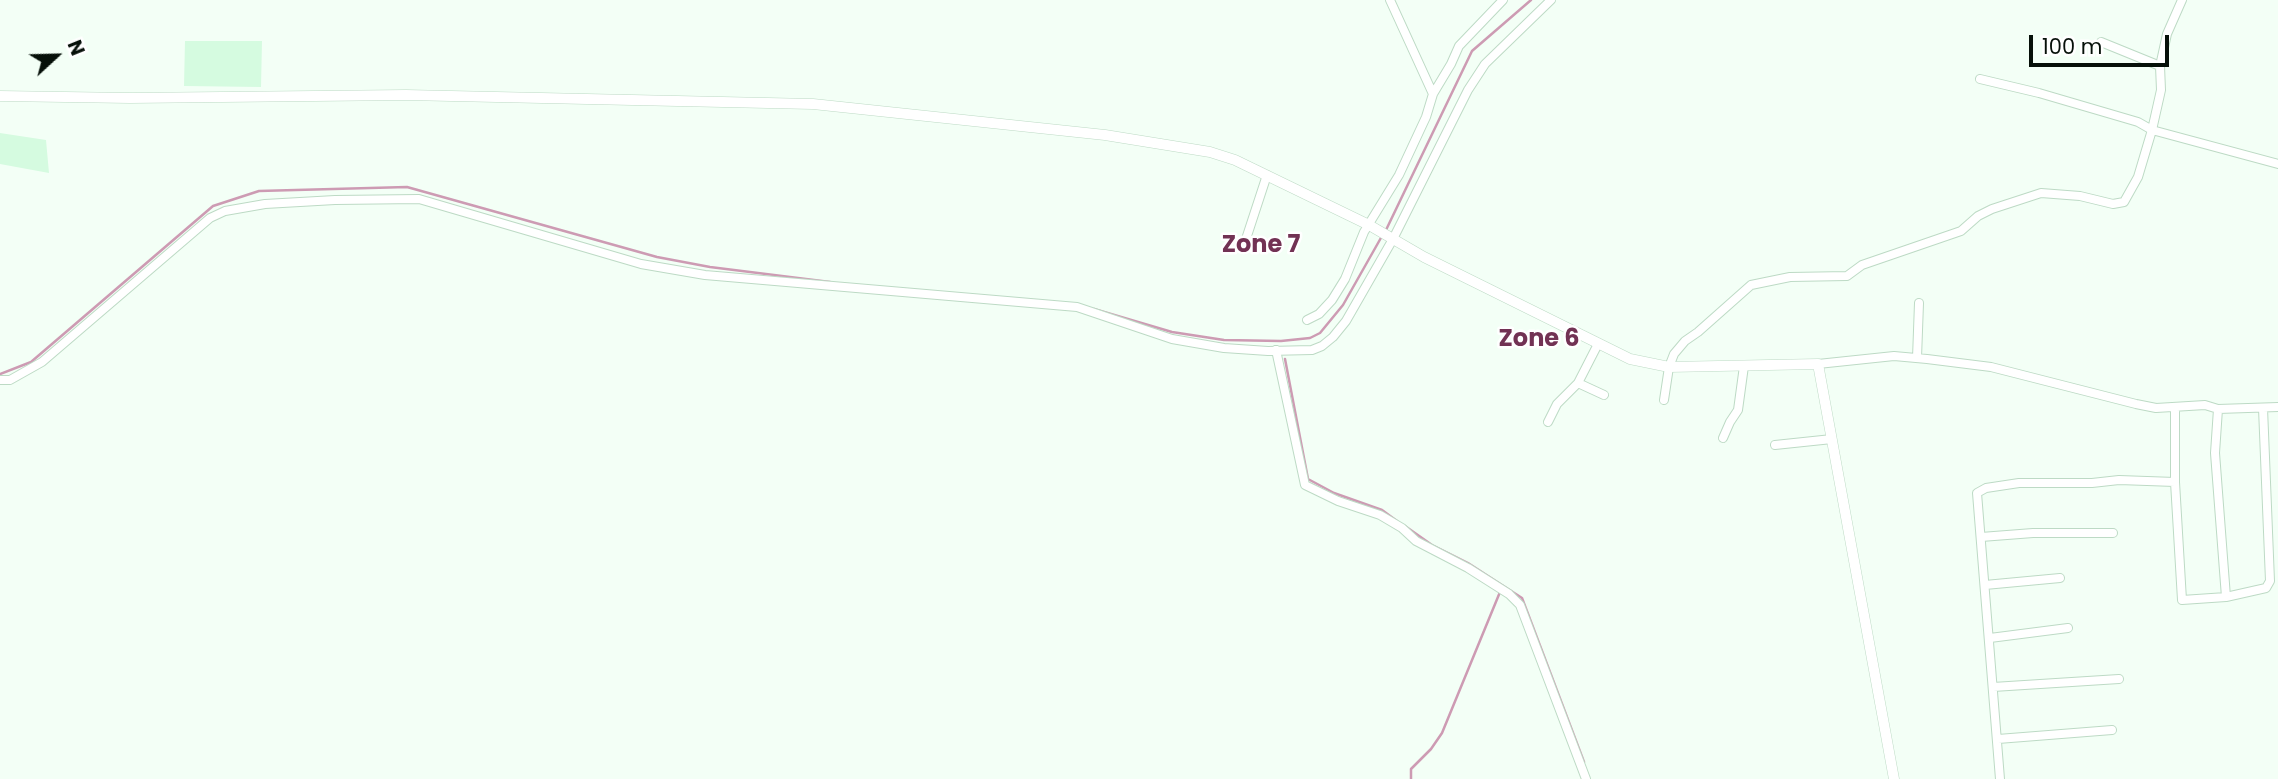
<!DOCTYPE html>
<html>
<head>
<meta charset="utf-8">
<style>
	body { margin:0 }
	#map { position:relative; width:2278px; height:779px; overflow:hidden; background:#f3fff6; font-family:Poppins,sans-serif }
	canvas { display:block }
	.north { position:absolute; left:21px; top:21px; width:70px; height:70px; -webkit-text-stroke:5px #fff; paint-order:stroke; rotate:68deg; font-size:19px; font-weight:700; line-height:28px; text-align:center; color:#061009 }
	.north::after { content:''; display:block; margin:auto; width:24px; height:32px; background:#061009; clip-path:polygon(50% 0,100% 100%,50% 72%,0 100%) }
	.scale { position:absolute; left:2029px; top:35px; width:140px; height:32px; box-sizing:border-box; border:4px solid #061009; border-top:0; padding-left:9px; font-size:21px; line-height:24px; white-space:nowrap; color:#061009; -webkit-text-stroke:5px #fff; paint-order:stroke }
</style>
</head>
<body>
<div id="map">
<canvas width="2278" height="779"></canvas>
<div class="north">N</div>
<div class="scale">100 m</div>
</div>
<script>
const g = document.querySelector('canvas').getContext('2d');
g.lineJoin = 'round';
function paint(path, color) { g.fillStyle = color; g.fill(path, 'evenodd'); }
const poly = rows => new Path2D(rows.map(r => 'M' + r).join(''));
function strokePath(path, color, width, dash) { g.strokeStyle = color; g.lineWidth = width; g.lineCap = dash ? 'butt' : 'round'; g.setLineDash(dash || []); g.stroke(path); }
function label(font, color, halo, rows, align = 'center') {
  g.font = font + ' Poppins,sans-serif'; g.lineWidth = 5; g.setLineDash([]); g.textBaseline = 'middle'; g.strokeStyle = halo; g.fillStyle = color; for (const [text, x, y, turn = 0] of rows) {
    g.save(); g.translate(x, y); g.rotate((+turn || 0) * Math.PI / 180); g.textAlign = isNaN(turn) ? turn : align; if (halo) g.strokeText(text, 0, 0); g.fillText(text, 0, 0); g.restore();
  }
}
paint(poly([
	[185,41,262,41,261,87,184,86],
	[0,133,46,140,49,173,0,164]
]), '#d5fbe0');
strokePath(poly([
	[1386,230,1472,51,1531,0],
	[1094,309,1172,332,1224,340,1281,341,1310,338,1320,333,1343,305,1382,236],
	[1285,359,1308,479,1334,493,1382,510,1397,521],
	[0,374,31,362,213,206,259,191,407,187,657,257,710,267,830,282],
	[1405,526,1432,545,1468,563,1522,598,1584,762],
	[1411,779,1411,769,1431,749,1442,733,1500,592]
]), '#cd9bb3', 2.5);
const minor = poly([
	[1390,0,1433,94],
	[2182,0,2167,34,2160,66,2161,90,2152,130,2278,164],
	[2101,42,2160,66],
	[1246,239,1267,175],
	[1307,320,1319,314,1332,300,1345,279,1364,232,1399,175,1426,117,1433,94,1451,64,1459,46,1503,0],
	[1276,350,1305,485,1338,501,1380,515,1402,528,1416,541,1468,568,1509,594,1520,605,1586,779],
	[1917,358,1919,303],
	[1818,364,1894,356,1927,359,1991,367,2136,404,2156,408,2205,405,2218,409,2278,407],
	[0,380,10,380,42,362,210,218,225,211,265,204,335,200,419,199,641,264,705,275,1077,307,1172,339,1224,348,1268,351,1312,350,1322,346,1333,337,1346,321,1393,239,1468,90,1485,64,1551,0],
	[1578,383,1604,395],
	[1664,400,1669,367,1674,354,1685,341,1698,332,1751,285,1790,277,1847,276,1862,265,1961,231,1978,216,1992,209,2041,193,2080,196,2113,204,2124,202,2138,177,2152,130,2138,122,2039,93,1980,79],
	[2175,407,2175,482,2182,600,2226,597,2266,588,2270,581,2263,408],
	[2218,409,2215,453,2226,597],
	[1548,422,1557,404,1578,383,1598,344],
	[1723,438,1730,422,1738,410,1744,366],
	[1775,445,1832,439],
	[1981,537,2033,533,2113,533],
	[1985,585,2060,578],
	[1990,638,2068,628],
	[1993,687,2119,679],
	[1998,739,2112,730],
	[2000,779,1977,493,1986,488,2019,483,2092,483,2119,480,2175,482]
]);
const tertiary = poly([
	[0,96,130,98,406,95,813,104,1105,135,1210,152,1235,160,1369,225,1424,257,1630,359,1669,367,1818,364,1894,779]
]);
strokePath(minor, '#bddac5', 10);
strokePath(tertiary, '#bddac5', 11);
strokePath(minor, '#fff', 8);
strokePath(tertiary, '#fff', 10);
label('bold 24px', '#723254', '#fff', [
	["Zone 7",1261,246],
	["Zone 6",1539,340]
]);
</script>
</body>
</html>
